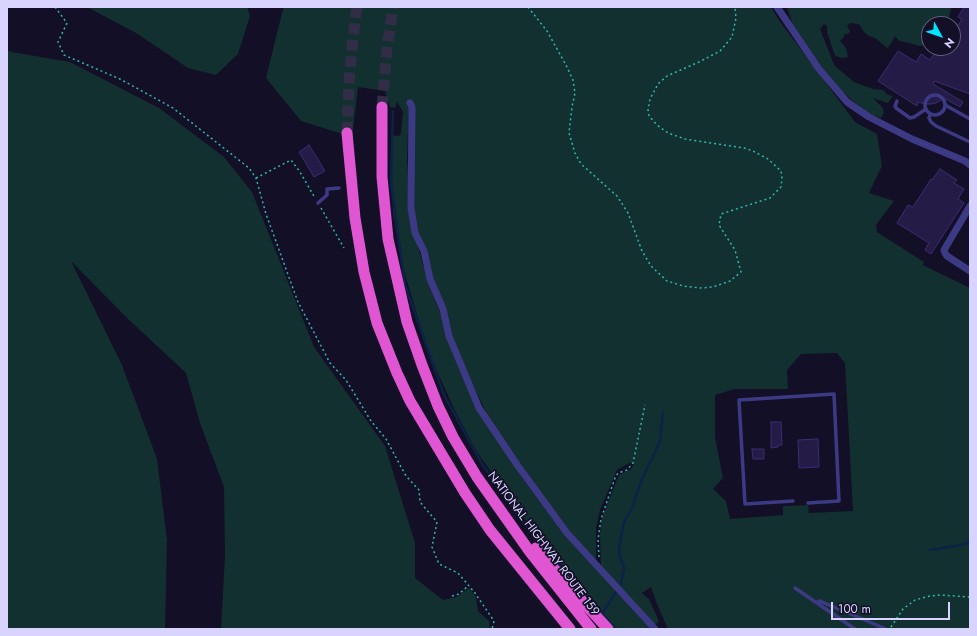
<!DOCTYPE html>
<html>
<head>
<meta charset="utf-8">
<style>
	body { margin:0 }
	#map { position:relative; width:977px; height:636px; overflow:hidden; background:#130f26; font-family:Jost,sans-serif }
	canvas { display:block }
	.frame { position:absolute; inset:0; border:8px solid #d9d4ff; pointer-events:none }
	.north { position:absolute; left:921px; top:16px; width:40px; height:40px; box-sizing:border-box; background:#130f26; border:1px solid #625e7d; border-radius:50%; rotate:130deg; font-size:11px; font-weight:700; line-height:16px; text-align:center; color:#d9d4ff }
	.north::after { content:''; display:block; margin:auto; width:14px; height:18px; background:#00e5ff; clip-path:polygon(50% 0,100% 100%,50% 72%,0 100%) }
	.scale { position:absolute; left:831px; top:602px; width:119px; height:18px; box-sizing:border-box; border:2px solid #d9d4ff; border-top:0; padding-left:5px; font-size:12px; line-height:14px; white-space:nowrap; color:#d9d4ff; -webkit-text-stroke:3px #130f26; paint-order:stroke }
</style>
</head>
<body>
<div id="map">
<canvas width="977" height="636"></canvas>
<div class="frame"></div>
<div class="north">N</div>
<div class="scale">100 m</div>
</div>
<script>
const g = document.querySelector('canvas').getContext('2d');
g.lineJoin = 'round';
function paint(path, color) { g.fillStyle = color; g.fill(path, 'evenodd'); }
const poly = rows => new Path2D(rows.map(r => 'M' + r).join(''));
function strokePath(path, color, width, dash) { g.strokeStyle = color; g.lineWidth = width; g.lineCap = dash ? 'butt' : 'round'; g.setLineDash(dash || []); g.stroke(path); }
function label(font, color, halo, rows, align = 'center') {
  g.font = font + ' Jost,sans-serif'; g.lineWidth = 3.5; g.setLineDash([]); g.textBaseline = 'middle'; g.strokeStyle = halo; g.fillStyle = color; for (const [text, x, y, turn = 0] of rows) {
    g.save(); g.translate(x, y); g.rotate((+turn || 0) * Math.PI / 180); g.textAlign = isNaN(turn) ? turn : align; if (halo) g.strokeText(text, 0, 0); g.fillText(text, 0, 0); g.restore();
  }
}
paint(poly([
	[87,7,247,7,250,16,238,54,216,75,188,68,136,33],
	[284,7,771,7,781,23,855,122,877,134,882,166,869,193,894,201,876,225,877,232,924,262,923,265,970,288,970,629,668,629,657,604,651,587,642,593,649,599,659,621,655,625,601,566,600,534,602,517,619,475,631,469,634,464,629,463,617,470,600,510,596,528,596,562,572,534,532,480,490,420,468,375,451,332,415,225,413,115,409,107,407,159,410,217,428,283,485,421,523,479,552,518,650,629,617,629,574,580,528,524,477,452,455,411,428,351,404,271,393,213,391,135,398,136,401,134,403,112,397,102,395,108,390,107,385,91,358,87,352,137,301,121,266,78,282,13],
	[837,353,845,363,853,511,809,513,808,505,783,506,783,515,730,519,726,501,713,489,723,478,715,437,715,395,735,389,788,389,787,370,801,354],
	[787,7,952,7,950,12,949,19,945,24,929,24,929,45,919,46,909,43,899,41,895,36,890,45,887,48,875,38,869,36,864,32,859,24,850,23,847,26,850,31,848,34,844,34,844,37,840,41,846,48,848,57,842,58,835,56,827,32,827,26,824,24,820,29,833,62,836,67,854,82,873,89,883,90,888,95,893,96,888,103,873,98,882,107,884,113,881,118,869,114,835,86,792,23],
	[7,50,12,52,70,62,159,108,224,157,252,192,314,347,385,446,415,543,415,578,443,600,456,597,469,588,476,597,478,611,489,621,490,629,221,629,225,556,224,487,200,423,186,373,126,317,71,261,122,365,157,459,167,540,165,629,7,629]
]), '#12302f');
strokePath(poly([
	[393,111,391,182,405,285,444,395,482,464,524,523,578,587,616,629],
	[930,550,961,545,970,542],
	[602,614,621,584,624,568,619,553,619,548,624,522,632,508,642,479,660,442,663,412]
]), '#0c2248', 2.5);
const building = poly([
	[964,7,970,7,970,94,934,81,933,84,963,102,960,107,944,98,936,103,931,104,925,104,918,102,917,106,878,81,898,51,916,62,921,54,930,60,938,48,953,48,953,33,962,19,958,17,964,7],
	[309,145,325,171,314,177,299,152,309,145],
	[940,169,957,180,954,183,964,189,958,199,964,203,931,254,925,250,929,243,897,223,908,205,913,207,931,179,932,180,940,169],
	[771,422,781,422,782,445,778,445,778,447,771,448,771,422],
	[818,439,819,467,799,468,798,440,818,439],
	[752,449,764,449,764,459,753,459,752,449]
]);
paint(building, '#241b47');
strokePath(building, '#3b2d73', 1);
strokePath(poly([
	[382,107,387,49,393,7],
	[347,133,349,82,353,37,357,7]
]), '#312d47', 11, [11, 5.5]);
strokePath(poly([
	[55,7,67,23,58,42,64,55,120,79,173,108,249,168,256,178,266,214,298,302,330,363,346,380,371,421,386,439,406,476,419,490,420,502,437,522,432,547,439,564,458,573,475,593,494,621,492,629],
	[528,7,547,31,566,65,573,80,575,93,572,107,569,133,575,153,581,164,617,196,628,213,642,251,651,266,667,281,683,286,700,288,713,287,730,281,741,272,735,250,719,225,721,214,770,198,781,187,782,178,781,171,768,159,753,151,744,148,685,139,668,133,657,125,649,116,648,110,650,99,658,84,667,76,699,62,720,51,732,37,736,18,735,7],
	[256,178,291,160,300,172,315,198],
	[321,208,344,248],
	[599,557,598,540,601,519,615,478,618,473,627,470,633,463,645,405],
	[452,596,459,594,469,585],
	[891,627,903,609,915,600,930,596,940,595,970,597]
]), '#2fb8b0', 1.5, [2, 3]);
strokePath(poly([
	'925 105a10 10 0 1 1 20 0a10 10 0 1 1-20 0Z',
	[897,101,895,106,896,108,910,118,914,117,926,109],
	[945,105,970,119],
	[930,115,929,118,931,122,936,126,970,142],
	[318,203,327,195,327,189,339,188],
	[793,501,745,504,739,400,834,394,839,501,808,503],
	[795,588,855,629],
	[817,603,819,601,822,602,886,629]
]), '#3d3a85', 3.5);
strokePath(poly([
	[777,7,819,69,847,102,869,117,912,139,965,161,970,165],
	[410,103,412,107,411,208,415,233,424,251,430,279,443,309,449,336,479,408,518,466,567,533,655,629],
	[970,206,944,250,945,253,947,256,970,271]
]), '#3d3a85', 7);
strokePath(poly([
	[382,107,382,177,388,239,407,322,422,365,438,406,453,437,477,477,530,552,591,629],
	[347,133,355,218,364,272,377,323,397,373,410,401,465,493,490,530,570,629],
	[536,548,585,604,608,629]
]), '#e055d1', 11);
label('12px', '#d9d4ff', '#130f26', [
	["NATIONAL HIGHWAY ROUTE 159",543,544,53]
]);
</script>
</body>
</html>
